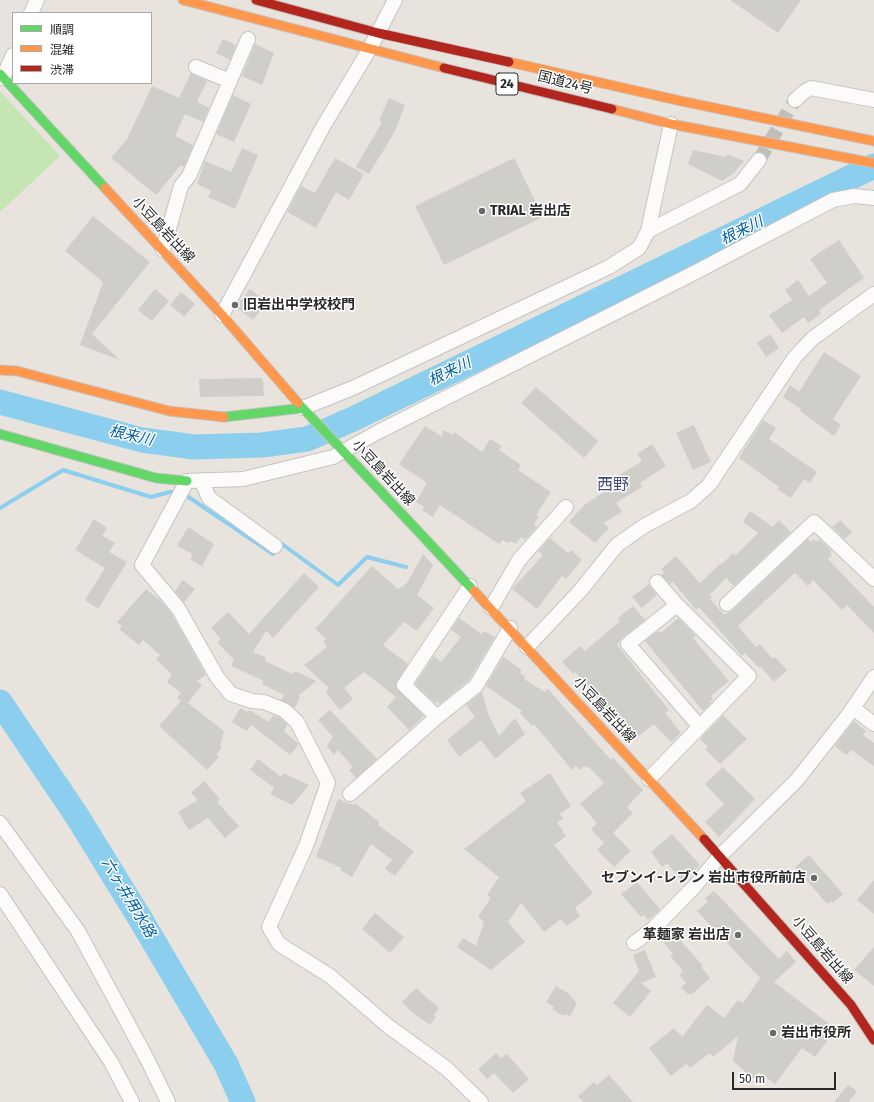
<!DOCTYPE html>
<html>
<head>
<meta charset="utf-8">
<style>
	body { margin:0 }
	#map { position:relative; width:874px; height:1102px; overflow:hidden; background:#e8e4dd; font-family:"Fira Sans","Noto Sans JP",sans-serif }
	canvas { display:block }
	.legend { position:absolute; left:12px; top:12px; width:140px; height:72px; box-sizing:border-box; background:#fff; border:1px solid #a9a9a9; margin:0; padding:5px 7px; list-style:none; font-size:12px; color:#292929 }
	.legend li { display:flex; align-items:center; gap:8px; height:20px }
	.legend b { width:20px; border:1px solid #a9a9a9 }
	.scale { position:absolute; left:732px; top:1072px; width:104px; height:18px; box-sizing:border-box; border:2px solid #292929; border-top:0; padding-left:5px; font-size:12px; line-height:14px; white-space:nowrap; color:#292929; -webkit-text-stroke:3px #fff; paint-order:stroke }
</style>
</head>
<body>
<div id="map">
<canvas width="874" height="1102"></canvas>
<ul class="legend">
<li><b style="height:5px;background:#63d668"></b>順調</li>
<li><b style="height:5px;background:#ff974d"></b>混雑</li>
<li><b style="height:5px;background:#b3261e"></b>渋滞</li>
</ul>
<div class="scale">50 m</div>
</div>
<script>
const g = document.querySelector('canvas').getContext('2d');
g.lineJoin = 'round';
function paint(path, color) { g.fillStyle = color; g.fill(path, 'evenodd'); }
const poly = rows => new Path2D(rows.map(r => 'M' + r).join(''));
function strokePath(path, color, width, dash) { g.strokeStyle = color; g.lineWidth = width; g.lineCap = dash ? 'butt' : 'round'; g.setLineDash(dash || []); g.stroke(path); }
function label(font, color, halo, rows, align = 'center') {
  g.font = font + ' "Fira Sans","Noto Sans JP",sans-serif'; g.lineWidth = 3; g.setLineDash([]); g.textBaseline = 'middle'; g.strokeStyle = halo; g.fillStyle = color; for (const [text, x, y, turn = 0] of rows) {
    g.save(); g.translate(x, y); g.rotate((+turn || 0) * Math.PI / 180); g.textAlign = isNaN(turn) ? turn : align; if (halo) g.strokeText(text, 0, 0); g.fillText(text, 0, 0); g.restore();
  }
}
paint(poly([
	[0,91,60,156,0,212]
]), '#c5e6b3');
strokePath(poly([
	[184,494,273,554,282,544,338,585,367,557,406,567],
	[0,508,63,470,151,497,170,492,177,493]
]), '#8cceee', 4);
strokePath(poly([
	[0,402,142,440,194,447,262,445,307,439,353,419,874,166],
	[0,702,77,816,141,920,226,1064,243,1102]
]), '#8cceee', 25);
paint(poly([
	[730,0,801,0,778,33],
	[223,39,236,45,230,60,216,53],
	[255,44,274,53,262,85,242,76],
	[191,73,207,81,197,102,209,108,203,122,185,114,175,136,193,145,184,167,181,165,156,195,111,158,127,139,152,86,179,98],
	[233,95,251,104,234,142,216,134],
	[389,98,405,105,394,133,369,174,356,167,382,122,379,120],
	[242,148,258,155,235,209,208,197,211,191,197,184,205,161,231,172],
	[693,150,726,157,727,154,744,161,734,173,722,181,688,164],
	[335,158,364,174,349,200,336,192,316,228,287,212,301,186,315,193],
	[514,158,543,217,444,265,415,206],
	[93,216,150,262,92,334,120,360,80,345,103,282,65,251],
	[839,240,864,278,819,310,821,314,808,323,804,317,782,333,769,315,792,300,785,290,798,280,809,296,827,283,810,259],
	[155,289,169,301,152,321,138,310],
	[250,289,267,302,253,320,236,307],
	[181,292,195,304,184,317,170,305],
	[770,334,779,348,766,357,757,343],
	[824,352,861,376,833,419,841,425,834,436,800,411,801,409,783,397,790,385,799,392],
	[261,378,263,380,264,396,200,397,199,379],
	[536,387,598,441,584,458,521,403],
	[763,420,776,428,769,439,817,472,810,483,804,479,791,498,777,489,779,487,739,458],
	[694,425,711,462,693,470,676,433],
	[425,426,441,436,444,430,453,435,454,432,482,452,490,439,502,446,499,450,521,465,518,470,551,492,536,515,539,516,534,524,537,527,525,540,521,537,516,544,510,541,508,543,503,540,499,544,440,505,433,517,422,510,424,507,416,502,427,483,399,464],
	[652,444,666,466,640,483,642,487,616,503,622,512,603,523,609,528,595,543,569,522,584,505,616,484,613,479,642,461,637,454],
	[750,511,773,527,779,520,791,532,734,586,726,578,710,595,712,598,710,599,724,615,733,610,808,539,811,542,814,539,816,542,819,539,832,551,830,553,832,555,828,559,874,607,874,633,847,605,842,610,813,580,808,586,795,573,738,626,756,647,760,644,773,659,775,657,787,670,774,682,761,667,759,668,745,653,742,656,699,607,696,610,673,582,670,584,661,575,664,572,661,569,676,556,700,583,721,563,722,564,733,553,736,555,758,533,743,522],
	[94,519,107,528,102,536,115,543,109,552,127,562,98,609,85,600,105,568,75,550],
	[840,520,852,532,845,539,832,527],
	[188,527,214,544,202,566,191,560,192,554,177,546],
	[550,538,568,553,571,550,582,560,566,579,562,576,537,609,512,589,543,555,538,551],
	[423,554,433,565,417,595,434,608,417,631,404,622,383,645,408,664,397,681,396,687,424,716,409,730,387,707,396,697,364,672,344,688,353,699,340,710,326,693,329,688,304,665,327,647,323,642,326,639,315,629,372,566,398,589,407,583],
	[304,573,319,587,273,638,266,631,253,652,265,657,265,661,292,674,295,671,316,681,298,696,300,697,295,708,281,700,284,695,262,684,264,681,231,666,234,660,217,642,221,639,211,628,228,612,249,634],
	[183,580,195,589,184,602,175,591],
	[649,584,657,595,642,608,632,597],
	[146,589,160,600,171,613,206,675,197,681,202,685,188,703,224,731,220,746,222,748,216,754,219,757,207,770,159,726,181,701,177,698,181,693,167,682,172,675,156,659,160,655,143,640,139,645,119,629,122,626,117,622],
	[633,606,645,620,623,637,617,645,669,710,665,713,681,733,671,742,655,725,653,725,630,743,619,731,622,729,612,715,575,672,573,674,562,662,580,646,585,651,620,621,618,618],
	[459,618,482,634,484,631,495,637,469,680,440,704,437,702,436,704,415,684,434,656,441,662,461,637,451,630],
	[678,618,696,636,693,638,729,681,711,696,713,699,710,702,711,703,703,711,645,641,658,631,661,633],
	[503,657,522,670,520,673,525,676,524,679,545,692,548,689,611,760,613,758,643,790,627,807,633,813,613,833,631,851,614,867,597,850,604,843,591,829,597,823,580,804,604,783,588,766,586,768,584,766,579,770,576,766,572,770,534,724,532,726,520,713,522,711,486,686],
	[482,692,489,716,499,736,515,718,525,734,495,759,481,740,459,757,447,740,475,717,466,705],
	[240,708,247,712,249,710,269,722,273,715,279,717,287,724,284,731,299,744,290,755,251,725,247,731,232,722],
	[330,710,377,759,356,778,349,770,353,767,338,750,334,755,327,746,333,737,318,720],
	[723,715,747,739,720,764,705,749,708,746,700,739],
	[854,721,866,731,863,735,874,743,874,766,851,750,846,755,835,746],
	[258,759,281,777,283,773,309,785,292,805,270,794,274,788,250,770],
	[723,767,755,799,719,837,705,822,724,804,705,784],
	[550,773,571,806,560,814,563,819,557,822,566,836,554,845,593,893,575,908,580,916,567,926,561,919,544,932,521,903,508,922,525,942,491,970,457,947,463,938,476,946,484,922,478,916,491,898,487,895,499,877,464,849,526,801,520,793],
	[204,781,220,799,217,802,239,826,225,838,208,818,189,830,178,812,198,800,191,793],
	[338,799,354,805,355,803,379,822,378,825,414,851,395,876,385,869,392,860,371,844,352,877,340,870,342,868,316,857],
	[672,834,700,865,682,881,667,863,662,867,651,852],
	[809,855,843,894,833,903,831,901,827,904,795,867],
	[874,880,874,914,857,900],
	[637,882,659,908,659,911,648,920,644,915,641,917,621,894],
	[714,891,779,959,787,951,796,962,774,982,836,1029,815,1057,802,1048,775,1084,759,1072,754,1079,733,1061,738,1036,713,1057,710,1053,690,1068,686,1064,671,1076,649,1048,674,1028,682,1037,707,1005,724,1018,738,1000,743,1003,760,978,697,911,708,902,705,898],
	[375,913,404,937,390,953,362,929],
	[674,933,703,966,701,967,710,978,692,994,688,994,681,987,686,983,679,975,683,971,670,956,673,954,663,942],
	[874,947,874,986,854,970],
	[645,950,656,977,641,983,651,991,630,1017,613,1003,639,971,633,955],
	[556,986,568,993,577,1004,570,1016,565,1014,564,1016,552,1009,554,1007,546,1002],
	[416,988,439,1008,434,1015,436,1017,430,1025,413,1013,402,1002],
	[496,1053,501,1058,507,1054,529,1079,513,1093,494,1073,487,1079,478,1069],
	[609,1075,633,1102,583,1102,578,1096,594,1082,597,1085],
	[848,1085,857,1091,849,1102,834,1102]
]), '#d0cec9');
strokePath(poly([
	[759,160,795,100]
]), '#c2bfb9', 14, [14, 7]);
const street = poly([
	[31,13,37,0],
	[196,67,230,81],
	[3,78,13,55],
	[795,100,804,92,811,88,874,100],
	[648,231,740,184,759,160],
	[163,250,181,186,189,176,248,39],
	[222,315,324,125,369,50,395,0],
	[303,408,355,387,609,267,639,248,648,231,671,124],
	[201,480,209,498,275,546],
	[657,582,677,605,628,644,700,727],
	[727,604,814,522,874,579],
	[491,608,519,560,566,507],
	[527,647,580,591,617,545,644,526,691,501,709,485,795,357,813,338,874,294],
	[853,708,874,724],
	[437,717,404,685,470,586],
	[649,779,749,676,677,605],
	[350,794,437,717,476,686,510,628],
	[0,823,78,931,147,1059,168,1102],
	[0,894,111,1062,132,1102],
	[634,943,655,927,694,887,720,856,796,781,849,714,874,677],
	[481,1102,446,1068,388,1026,330,976,279,944,269,927,306,846,328,783,297,722,284,710,264,702,252,701,231,694,217,677,178,608,142,565,187,481,243,479,333,457,378,432,692,274,833,200,854,196,874,198]
]);
const fast = poly([
	[0,74,105,188],
	[298,403,474,591],
	[224,417,303,408],
	[0,434,156,478,187,481]
]);
const slow = poly([
	[183,0,444,68],
	[509,62,681,101,874,141],
	[612,109,671,124,874,163],
	[105,188,222,315,298,403],
	[0,370,17,371,169,411,224,417],
	[474,591,704,839]
]);
const jam = poly([
	[256,0,378,33,509,62],
	[444,68,612,109],
	[704,839,851,1005,874,1040]
]);
strokePath(street, '#c5c3c3', 16);
strokePath(fast, '#c5c3c3', 11);
strokePath(slow, '#c5c3c3', 11);
strokePath(jam, '#c5c3c3', 11);
strokePath(street, '#fcfbfa', 14);
strokePath(fast, '#63d668', 9);
strokePath(slow, '#ff974d', 9);
strokePath(jam, '#b3261e', 9);
for (const [x, y, r, color] of [
	[482,211,4,"#6c6a68"],
	[235,305,4,"#6c6a68"],
	[814,878,4,"#6c6a68"],
	[738,935,4,"#6c6a68"],
	[773,1033,4,"#6c6a68"]
]) { const dot = new Path2D(); dot.arc(x, y, r, 0, 2 * Math.PI); g.fillStyle = color; g.fill(dot); strokePath(dot, '#fff', 1.5); }
for (const [x, y, w] of [
	[507,84,22]
]) { const box = new Path2D(); box.roundRect(x - w / 2, y - 11, w, 22, 3); g.fillStyle = '#fff'; g.fill(box); strokePath(box, '#292929', 1); }
label('bold 13px', '#292929', null, [
	["24",507,84]
]);
label('14px', '#292929', '#fff', [
	["国道24号",565,83,14],
	["小豆島岩出線",163,230,47],
	["小豆島岩出線",383,473,47],
	["小豆島岩出線",604,710,47],
	["小豆島岩出線",822,950,49]
]);
label('bold 14px', '#292929', '#fff', [
	["TRIAL 岩出店",490,211],
	["旧岩出中学校校門",243,305],
	["セブンイ-レブン 岩出市役所前店",806,878,"right"],
	["革麺家 岩出店",730,935,"right"],
	["岩出市役所",781,1033]
], 'left');
label('italic 15px', '#045fa1', '#fff', [
	["根来川",742,231,-26],
	["根来川",450,372,-26],
	["根来川",131,436,13],
	["六ヶ井用水路",128,898,59]
]);
label('16px', '#464c7c', '#fff', [
	["西野",613,486]
]);
</script>
</body>
</html>
